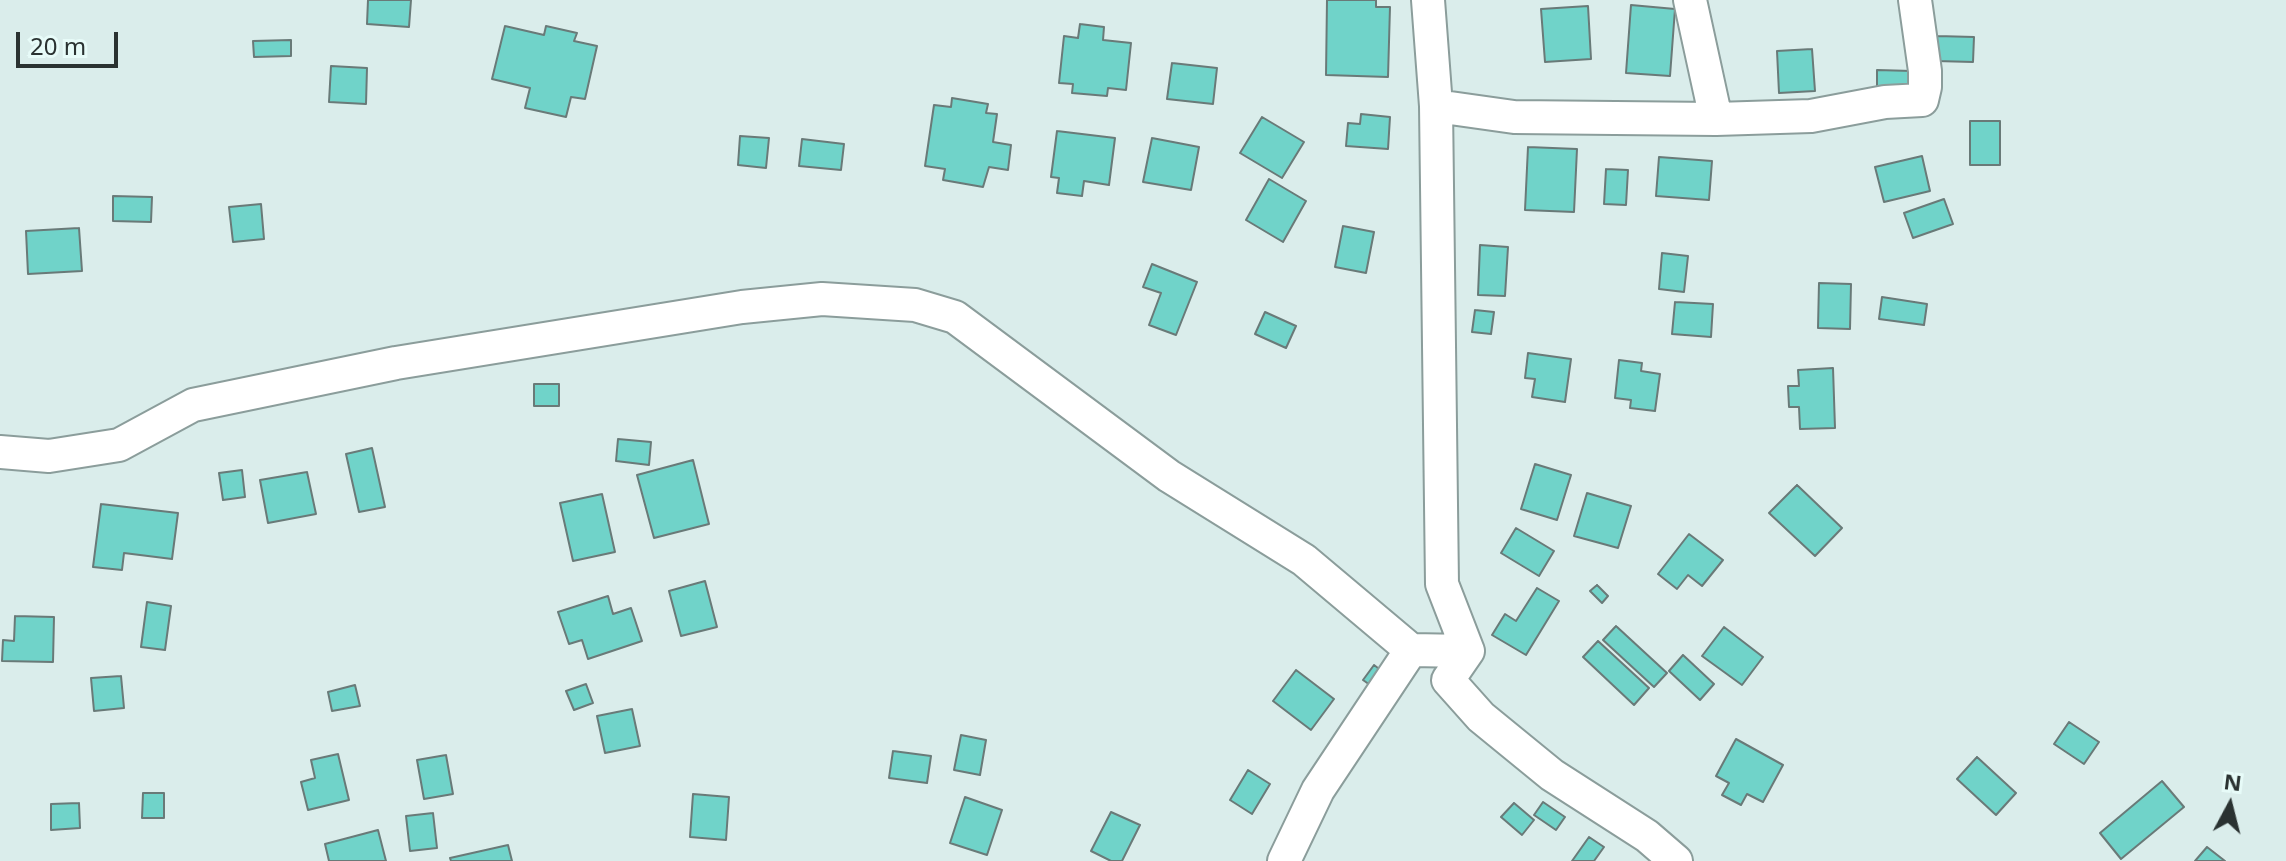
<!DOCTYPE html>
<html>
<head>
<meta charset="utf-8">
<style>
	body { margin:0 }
	#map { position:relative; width:2286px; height:861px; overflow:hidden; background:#daedeb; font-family:"Noto Sans",sans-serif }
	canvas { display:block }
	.north { position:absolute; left:2190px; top:765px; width:80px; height:80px; -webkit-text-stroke:6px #e7fbf8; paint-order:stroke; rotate:7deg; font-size:22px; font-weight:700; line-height:32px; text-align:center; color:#2a3231 }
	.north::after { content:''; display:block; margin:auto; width:28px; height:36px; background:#2a3231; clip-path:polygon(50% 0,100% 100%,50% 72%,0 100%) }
	.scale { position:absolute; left:16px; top:32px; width:102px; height:36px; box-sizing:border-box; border:4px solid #2a3231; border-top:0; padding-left:10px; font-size:24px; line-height:28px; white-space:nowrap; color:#2a3231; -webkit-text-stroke:6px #e7fbf8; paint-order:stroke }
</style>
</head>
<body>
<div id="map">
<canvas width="2286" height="861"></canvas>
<div class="north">N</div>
<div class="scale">20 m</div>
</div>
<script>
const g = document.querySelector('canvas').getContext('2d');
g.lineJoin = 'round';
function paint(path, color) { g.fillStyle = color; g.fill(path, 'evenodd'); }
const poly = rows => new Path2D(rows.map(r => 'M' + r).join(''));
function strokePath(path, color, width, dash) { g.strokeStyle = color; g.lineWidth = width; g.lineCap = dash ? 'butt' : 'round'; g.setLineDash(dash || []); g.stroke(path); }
const building = poly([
	[368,0,411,0,409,27,367,24,368,0],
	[1327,0,1376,0,1376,7,1390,7,1388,77,1326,75,1327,0],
	[1631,5,1675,9,1670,76,1626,73,1631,5],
	[1588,6,1591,59,1545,62,1541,9,1588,6],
	[1080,24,1104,27,1103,40,1131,43,1126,90,1108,88,1107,96,1072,93,1073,84,1059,83,1064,36,1078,38,1080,24],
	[505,26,544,35,546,26,577,33,574,41,597,46,585,99,571,97,566,117,525,108,530,88,492,79,505,26],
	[1937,36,1974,37,1973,62,1936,61,1937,36],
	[291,40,291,56,254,57,253,41,291,40],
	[1812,49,1815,91,1779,93,1777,51,1812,49],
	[1172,63,1217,68,1213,104,1167,99,1172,63],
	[331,66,367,68,366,104,329,102,331,66],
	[1877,70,1912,71,1912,93,1877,92,1877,70],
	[952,98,988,104,986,113,997,114,993,142,1011,145,1008,170,989,167,983,187,943,180,945,169,925,166,934,105,951,107,952,98],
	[1361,114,1390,117,1388,149,1346,146,1348,123,1360,124,1361,114],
	[1262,117,1304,142,1282,178,1240,153,1262,117],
	[1970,121,2000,121,2000,165,1970,165,1970,121],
	[1057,131,1115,138,1109,185,1084,181,1082,196,1057,193,1059,178,1051,177,1057,131],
	[740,136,769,138,766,168,738,165,740,136],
	[1152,138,1199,147,1191,190,1143,182,1152,138],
	[802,139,844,144,841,170,799,166,802,139],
	[1528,147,1577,149,1574,212,1525,210,1528,147],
	[1922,156,1930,191,1884,202,1875,167,1922,156],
	[1659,157,1712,161,1709,200,1656,196,1659,157],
	[1606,169,1628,170,1626,205,1604,204,1606,169],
	[1269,179,1306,201,1283,242,1246,220,1269,179],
	[113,196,152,197,151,222,113,221,113,196],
	[1944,199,1953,224,1913,238,1904,213,1944,199],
	[261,204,264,239,233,242,229,207,261,204],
	[1343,226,1374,232,1366,273,1335,267,1343,226],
	[79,228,82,271,28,274,26,231,79,228],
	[1480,245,1508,247,1505,296,1478,295,1480,245],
	[1662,253,1688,256,1684,292,1659,289,1662,253],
	[1152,264,1197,282,1176,335,1149,325,1161,293,1143,287,1152,264],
	[1819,283,1851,284,1850,329,1818,328,1819,283],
	[1882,297,1927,304,1924,325,1879,319,1882,297],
	[1675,302,1713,304,1711,337,1672,334,1675,302],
	[1475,310,1494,312,1491,334,1472,332,1475,310],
	[1265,312,1296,326,1286,348,1255,334,1265,312],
	[1528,353,1571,359,1565,402,1532,397,1535,379,1525,378,1528,353],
	[1619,360,1642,363,1641,371,1660,374,1655,411,1630,408,1631,400,1615,398,1619,360],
	[1833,368,1835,428,1800,429,1799,407,1789,407,1788,386,1799,386,1798,370,1833,368],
	[534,384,559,384,559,406,534,406,534,384],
	[618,439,651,442,649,465,616,461,618,439],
	[372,448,385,507,359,512,346,454,372,448],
	[693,460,709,524,654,538,637,475,693,460],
	[1535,464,1571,475,1557,520,1521,509,1535,464],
	[242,470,245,497,223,500,219,473,242,470],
	[307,472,316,514,268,523,260,480,307,472],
	[1797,485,1842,528,1815,556,1769,513,1797,485],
	[1587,493,1631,506,1618,548,1574,536,1587,493],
	[602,494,615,552,573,561,560,503,602,494],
	[101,504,178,513,172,559,124,553,122,570,93,567,101,504],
	[1516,528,1554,551,1539,576,1501,553,1516,528],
	[1689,534,1723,560,1702,586,1688,575,1677,589,1658,574,1689,534],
	[705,581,717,627,681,636,669,591,705,581],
	[1597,585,1608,596,1602,603,1590,591,1597,585],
	[1537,588,1559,601,1526,655,1492,635,1505,614,1516,621,1537,588],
	[608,596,613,614,631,608,642,641,588,659,582,640,569,644,558,612,608,596],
	[147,602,171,606,165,650,141,647,147,602],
	[15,616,54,617,53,662,2,661,3,640,14,641,15,616],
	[1616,626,1667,673,1654,687,1603,640,1616,626],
	[1724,627,1763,657,1742,685,1702,656,1724,627],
	[1598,641,1649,688,1634,705,1583,657,1598,641],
	[1683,655,1714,684,1700,700,1669,671,1683,655],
	[1374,665,1387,675,1377,690,1363,680,1374,665],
	[1296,670,1334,699,1311,730,1273,701,1296,670],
	[121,676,124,708,94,711,91,678,121,676],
	[586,684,593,703,574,710,566,691,586,684],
	[355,685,360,706,332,711,328,692,355,685],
	[632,709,640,746,605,753,597,716,632,709],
	[2069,722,2099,742,2084,764,2054,744,2069,722],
	[961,735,986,740,980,775,954,770,961,735],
	[1736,739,1783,765,1763,802,1747,794,1741,805,1722,795,1729,783,1716,776,1736,739],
	[893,751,931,756,927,783,889,778,893,751],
	[338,754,349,800,308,810,301,782,315,778,311,760,338,754],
	[446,755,453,794,424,799,417,760,446,755],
	[1977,757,2016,793,1996,815,1957,779,1977,757],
	[1248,770,1270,784,1252,814,1230,800,1248,770],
	[2162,781,2184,807,2121,859,2100,833,2162,781],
	[143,793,164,793,164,818,142,818,143,793],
	[693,794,729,797,726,840,690,837,693,794],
	[965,797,1002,810,987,855,950,843,965,797],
	[1543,802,1565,817,1556,830,1534,815,1543,802],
	[79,803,80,828,51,830,51,804,79,803],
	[1514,803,1534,820,1522,835,1501,817,1514,803],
	[1111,812,1140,825,1122,861,1111,861,1091,851,1111,812],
	[433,813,437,848,410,851,406,816,433,813],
	[378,830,386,861,329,861,325,844,378,830],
	[1589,837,1604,847,1594,861,1572,861,1589,837],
	[508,845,512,861,451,861,450,858,508,845],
	[2207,847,2225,861,2195,861,2207,847]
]);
paint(building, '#70d3c9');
strokePath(building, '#697a78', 2);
const street = poly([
	[1428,0,1436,106,1442,584,1468,651],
	[1690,0,1716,119],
	[1436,106,1514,117,1716,119,1811,116,1885,102,1922,100,1925,87,1925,71,1915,0],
	[0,452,49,456,119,445,193,405,396,363,742,307,822,299,915,305,955,317,1169,476,1304,560,1411,650,1468,651],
	[1468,651,1448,680,1481,717,1552,775,1647,836,1676,861],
	[1284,861,1318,790,1411,650]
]);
strokePath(street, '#8b9d9b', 36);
strokePath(street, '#fff', 32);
</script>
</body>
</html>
